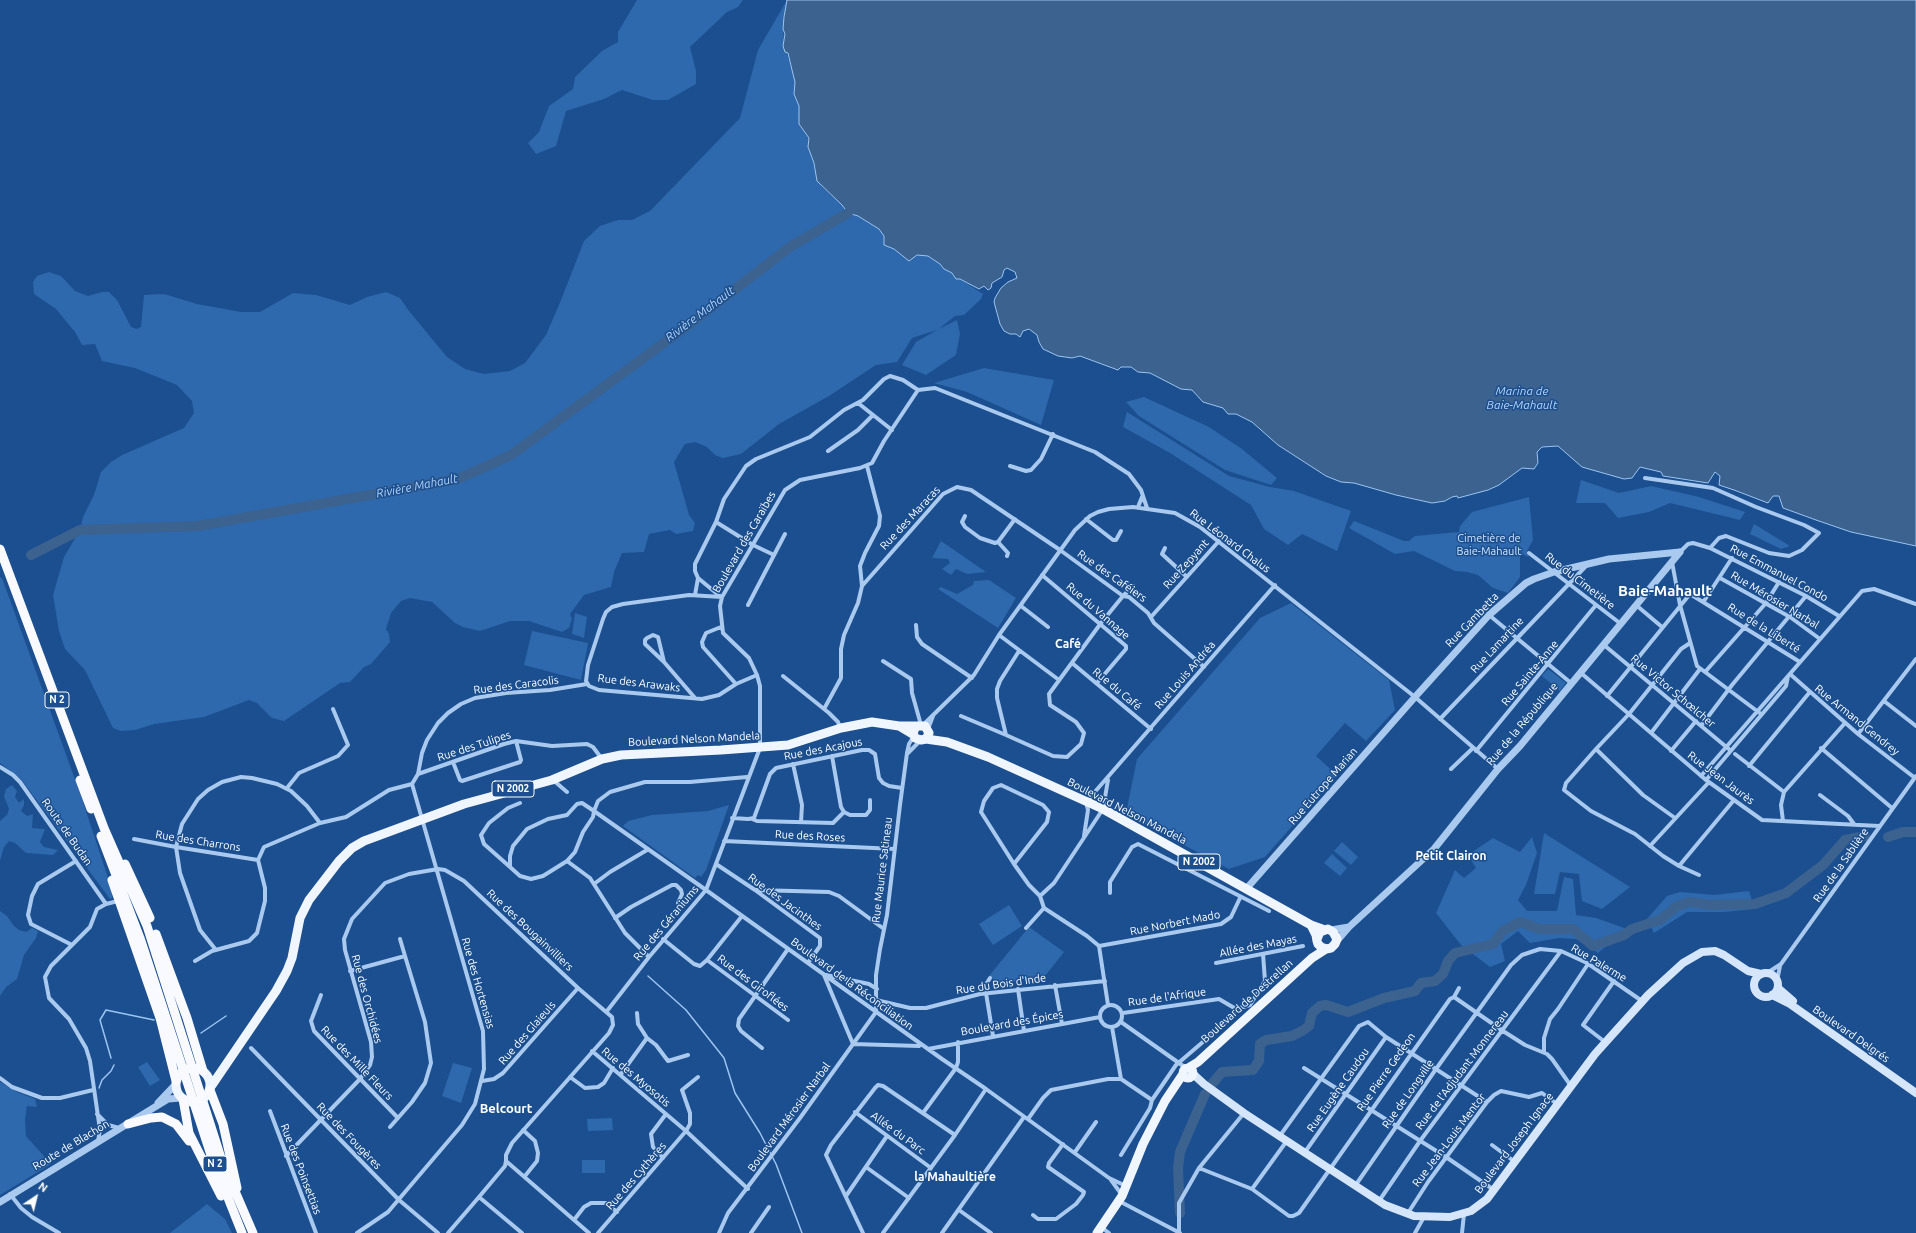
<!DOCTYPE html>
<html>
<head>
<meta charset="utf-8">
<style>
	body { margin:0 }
	#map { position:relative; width:1916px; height:1233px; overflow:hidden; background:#1b4f8f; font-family:Ubuntu,sans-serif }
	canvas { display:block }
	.north { position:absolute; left:16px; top:1177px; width:40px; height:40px; -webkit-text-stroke:3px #1b4f8f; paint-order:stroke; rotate:35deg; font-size:11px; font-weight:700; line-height:16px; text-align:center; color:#fff }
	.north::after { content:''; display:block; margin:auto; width:14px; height:18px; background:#fff; clip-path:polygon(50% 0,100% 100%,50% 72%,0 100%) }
</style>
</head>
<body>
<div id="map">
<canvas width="1916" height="1233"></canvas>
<div class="north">N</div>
</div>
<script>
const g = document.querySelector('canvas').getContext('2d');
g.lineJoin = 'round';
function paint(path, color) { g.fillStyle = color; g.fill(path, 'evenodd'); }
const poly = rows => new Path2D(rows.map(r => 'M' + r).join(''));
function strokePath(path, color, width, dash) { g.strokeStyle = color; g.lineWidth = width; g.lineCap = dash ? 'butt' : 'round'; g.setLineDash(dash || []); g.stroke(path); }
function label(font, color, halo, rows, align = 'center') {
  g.font = font + ' Ubuntu,sans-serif'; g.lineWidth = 3; g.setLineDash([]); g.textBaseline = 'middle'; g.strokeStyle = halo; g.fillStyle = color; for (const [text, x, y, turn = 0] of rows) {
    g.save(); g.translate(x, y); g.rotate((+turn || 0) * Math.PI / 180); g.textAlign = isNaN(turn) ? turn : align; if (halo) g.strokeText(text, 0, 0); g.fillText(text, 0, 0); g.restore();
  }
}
paint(poly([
	[637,0,743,0,738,7,727,12,690,47,696,71,696,84,668,100,653,100,622,90,604,99,566,111,556,146,536,154,528,143,539,132,549,106,573,89,575,77,602,51,618,42,618,32],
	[787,0,783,29,785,52,787,53,792,70,795,82,794,94,799,106,799,124,809,138,808,147,822,187,842,205,848,213,858,216,879,229,884,236,884,245,894,249,909,261,916,255,928,256,940,264,944,269,952,273,956,279,960,279,983,294,981,299,964,315,955,316,939,329,957,320,960,334,956,355,926,375,902,365,916,342,937,330,912,338,897,362,876,365,829,396,779,424,741,454,723,458,715,455,707,447,695,442,685,444,674,462,689,515,695,523,693,531,676,534,670,530,649,534,644,552,622,553,614,572,611,587,584,595,570,614,572,619,569,628,562,632,529,621,510,621,480,631,463,627,455,623,432,602,410,598,401,601,391,613,386,629,389,634,390,642,371,664,364,667,350,682,340,683,284,721,272,718,257,703,249,700,204,717,154,724,135,730,121,731,113,728,85,670,65,649,59,631,53,595,64,557,80,530,83,517,94,495,101,472,111,462,122,455,184,428,194,413,192,401,177,385,135,368,102,361,95,344,82,345,75,332,56,309,34,294,33,282,37,276,49,272,61,276,75,291,88,296,102,292,109,292,117,300,131,327,137,329,141,327,144,295,164,294,197,304,241,312,260,312,293,293,316,295,350,305,367,297,386,292,400,298,409,311,447,357,465,369,484,374,510,371,525,363,546,335,561,300,584,241,600,226,618,220,632,220,650,211,740,118,758,50],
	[984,368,1054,380,1041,425,967,392,934,383],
	[1144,397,1209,427,1242,449,1277,478,1271,485,1225,470,1139,416,1126,402],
	[1127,412,1229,476,1270,487,1294,491,1351,511,1337,551,1302,534,1288,545,1264,529,1251,505,1170,453,1123,427],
	[1581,480,1619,493,1651,486,1699,497,1745,512,1740,520,1670,503,1649,512,1618,518,1605,503,1576,503],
	[1529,497,1533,540,1527,551,1529,557,1520,553,1520,577,1508,593,1493,588,1478,575,1467,572,1455,571,1414,551,1395,554,1349,528,1354,521,1404,541,1409,541,1415,536,1459,532,1460,526,1472,512],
	[1754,524,1790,546,1781,549,1750,534],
	[941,541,986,572,967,574,956,569,951,575,942,569,950,563,948,559,932,558],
	[0,577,2,578,80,793,113,893,112,898,110,899,21,779,0,763],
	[989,580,1016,598,998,628,938,589,941,587,957,594,973,585,974,581],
	[1291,603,1389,680,1395,710,1366,741,1345,723,1316,756,1337,775,1265,857,1229,869,1124,813,1127,808,1137,759,1260,618],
	[575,613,587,617,584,638,572,634],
	[532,631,588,643,581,680,524,665],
	[1548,669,1566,683,1560,691,1542,676],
	[12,785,17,791,15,797,19,803,24,799,24,805,21,811,27,816,33,814,32,828,45,829,40,842,44,847,58,850,53,855,26,853,15,843,9,841,4,847,0,861,0,821,7,815,9,809,4,796,6,789],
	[729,805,706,870,701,877,698,875,695,878,623,826,628,821,652,815,708,811],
	[1544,833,1630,887,1602,909,1582,901,1579,874,1560,872,1555,894,1534,894],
	[1532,837,1537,853,1526,885,1518,900,1527,911,1557,911,1564,877,1573,879,1576,915,1596,918,1627,929,1598,953,1576,939,1559,938,1530,943,1518,931,1501,944,1505,961,1490,967,1461,945,1436,913,1455,870,1464,878,1476,868,1468,855,1493,838,1520,852],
	[1342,842,1358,857,1351,865,1334,851],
	[1332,854,1347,868,1340,876,1324,863],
	[1749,891,1755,909,1724,912,1687,912,1654,933,1647,919,1667,896,1680,892,1714,895],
	[1009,905,1022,926,993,945,979,924],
	[0,911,7,916,14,926,19,930,26,932,32,928,38,931,36,938,24,955,17,979,6,987,0,996],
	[1029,927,1064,952,1045,976,1000,984,989,976],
	[147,1062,160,1080,150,1086,138,1067],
	[453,1063,472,1068,461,1103,442,1096],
	[0,1082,17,1092,35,1099,37,1107,27,1106,25,1120,26,1136,51,1164,0,1195],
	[612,1118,613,1130,588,1131,587,1119],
	[582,1160,605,1160,605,1173,582,1173],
	[207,1204,225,1219,232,1233,170,1233]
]), '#2e69ad');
const water = poly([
	[787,0,1916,0,1916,546,1851,532,1816,520,1783,508,1779,496,1773,496,1768,503,1734,490,1719,485,1720,476,1715,472,1708,483,1663,476,1661,472,1640,467,1632,478,1624,479,1582,467,1558,446,1542,447,1537,452,1538,463,1534,469,1522,468,1499,485,1488,490,1458,498,1457,496,1452,497,1445,501,1432,503,1396,495,1354,483,1341,482,1326,476,1278,445,1252,422,1236,414,1228,414,1223,408,1203,402,1192,390,1181,389,1150,373,1138,372,1131,367,1121,367,1118,370,1080,356,1072,358,1058,356,1043,349,1039,342,1037,335,1029,329,1023,331,1020,337,1016,334,1010,334,1004,331,1000,324,994,302,995,298,1001,288,1008,282,1017,278,1015,272,1007,268,1004,270,1002,277,992,283,991,288,988,290,984,286,979,289,960,279,956,279,952,273,944,269,940,264,928,256,917,255,909,261,894,249,884,245,884,236,879,229,858,216,848,213,842,205,817,181,814,163,808,147,809,138,799,124,799,106,794,94,795,82,792,70,788,53,785,52,783,46,785,34,783,29,784,17,787,0]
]);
paint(water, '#3c6290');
strokePath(water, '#9cc4f0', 1);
strokePath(poly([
	[648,976,686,1010,724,1058,735,1093,760,1133,776,1164,802,1233],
	[201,1033,226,1016],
	[111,1058,100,1020,106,1010,154,1020],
	[99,1088,102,1080,111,1071,114,1065]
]), '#9cc4f0', 1.5);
strokePath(poly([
	[31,555,80,530,198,526,458,479,511,455,687,326,790,247,848,213],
	[1888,837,1903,832,1916,832],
	[1212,1084,1222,1072,1253,1070,1259,1061,1260,1044,1266,1040,1292,1036,1302,1031,1309,1026,1312,1013,1320,1006,1326,1005,1348,1012,1384,998,1415,991,1421,983,1435,981,1443,974,1448,961,1455,953,1493,944,1503,931,1520,922,1540,929,1573,929,1593,946,1624,935,1632,929,1660,920,1677,906,1690,902,1711,905,1755,904,1786,893,1823,865,1845,840,1865,836],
	[1180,1213,1178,1168,1180,1152,1205,1094]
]), '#3c6290', 10);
strokePath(poly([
	[858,403,892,430],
	[828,451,858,430,873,415],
	[1010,466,1026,471,1031,470,1041,459,1053,434],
	[1645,478,1713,488,1756,507,1804,525,1819,533,1802,550,1789,556,1769,553,1726,536,1719,538,1710,548],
	[1138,507,1142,497],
	[965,516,962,522,965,527,980,538,995,543,998,542,1015,519],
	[1086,519,1113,540,1116,540,1121,531],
	[716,522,753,545,774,555],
	[998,542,1008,553,1007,556],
	[1165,548,1162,554,1187,577],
	[1680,552,1688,544,1693,543,1710,548,1806,596,1839,616],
	[1529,553,1621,624],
	[1672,562,1680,605,1697,666,1761,714],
	[1042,575,1126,646,1126,649,1097,683],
	[1720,578,1790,617,1820,639],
	[862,586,860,566,865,553,879,526,880,516,867,466],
	[695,595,698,578],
	[721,597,698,578,695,571,695,564,716,522,724,499,746,466,756,459,810,437,844,410,863,400,884,379,890,376,903,380,918,390],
	[722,597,689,595,623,604,612,607,606,612,603,619,588,665,586,681,589,686,599,690,702,699,719,695,736,684,757,675],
	[1704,601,1732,558],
	[748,605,785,534],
	[1636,605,1662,627],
	[1021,606,1048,627],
	[1489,615,1571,683],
	[1151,617,1219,541],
	[916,625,917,637,922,644,972,678],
	[721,627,706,633,702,642,703,647,736,684],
	[999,635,1059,680],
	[1690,643,1681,649,1629,714,1596,749,1566,783,1564,790,1591,811,1635,834,1663,856,1679,866,1734,800],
	[1604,645,1730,750],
	[1019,651,1000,681,997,689,997,698,1006,735,1053,756,1067,757,1081,744,1084,733,1076,722,1050,705,1049,694,1101,623,1123,596,1133,586],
	[883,661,911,679,912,693,921,725],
	[664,662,645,644,645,640,647,638,653,635,658,637,664,662,695,698],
	[1072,663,1151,729],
	[1705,672,1766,603,1779,582],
	[1581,673,1706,780,1762,820,1879,826],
	[1790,674,1858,734,1915,778],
	[783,676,829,713,838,722,840,728],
	[1607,696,1690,594,1800,662],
	[1884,701,1916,726],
	[824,709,841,678,841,649,844,635,858,603,862,586,943,494,957,487,971,490,1060,550,1123,596,1129,597,1148,613,1154,623,1204,667],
	[961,716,1006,735],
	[1440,719,1586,566],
	[923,725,974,675,999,635,1075,530,1090,516,1098,512,1109,509,1133,507,1175,513,1200,527,1415,697,1498,769],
	[1701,726,1732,685,1806,596],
	[928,729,933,716],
	[1651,733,1700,669],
	[1858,734,1916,659],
	[1821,748,1892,808],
	[1596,749,1643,795,1675,818],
	[1476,751,1596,605],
	[1671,751,1696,721],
	[908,753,920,741],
	[1735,754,1784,792,1781,805,1783,821],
	[832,756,841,807,844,812],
	[453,762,460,780,462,781,520,762,521,760,516,741],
	[793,764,802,805,801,822],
	[1749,766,1809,693],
	[0,767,13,775,20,782,106,904],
	[1451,769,1473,748],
	[418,774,504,744,516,741,552,746,587,744,593,747,602,759],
	[1701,776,1862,591,1874,589,1916,604],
	[747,777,690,782,645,782,610,792,598,801,594,811,593,817,583,832,575,852,567,861,543,876,531,879,520,876,510,867,510,856,513,846,527,829,548,819,567,815,577,804,582,803,594,811,706,890,942,1059,986,1089,1109,1178,1126,1186],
	[553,780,567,792],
	[1706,780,1786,686,1788,676],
	[287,788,299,773,338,756,348,745,333,709],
	[1784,792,1845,723],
	[1820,795,1848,816,1854,824],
	[732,818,748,819,754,818,770,774,776,768,862,750,869,750,875,754,879,778,883,783,889,786,902,788],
	[752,819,757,821,833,823,844,812,850,815,866,815,870,810,870,800],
	[1084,836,1088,810,1086,802,1275,585],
	[134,839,176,847,258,860],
	[724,841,895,849],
	[1650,846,1709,782],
	[567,861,590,878,625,933,649,957],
	[716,864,755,890,820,938,820,946,808,963],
	[1014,864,981,812,984,801,993,788,1001,785,1043,805,1049,812,1047,822,1014,864,1029,885,1040,896],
	[1679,866,1699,875],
	[510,867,484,844,481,835,489,823,508,808,520,803],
	[594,884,610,872,647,850],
	[756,890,829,892,839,896,884,929],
	[1110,893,1110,882,1132,847,1138,844,1269,911],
	[1040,896,1054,883,1103,809,1108,780],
	[1040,896,1044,908],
	[1044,908,1087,936,1099,946,1108,1005],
	[615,918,631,907,672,885,676,885,681,890,682,894,678,903],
	[1026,928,1044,908],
	[400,939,405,956],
	[663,939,694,964,700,966,707,960,742,916],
	[72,945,31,924,28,915,32,896,38,884,76,861],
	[1099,946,1221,924,1231,917,1240,898],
	[216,950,200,930,180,873,176,847,182,824,198,799,208,790,222,782,241,777,252,778,277,784,291,791,307,806,320,823],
	[707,960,788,1020],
	[195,961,212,951,249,941,257,933,265,901,265,888,258,860,264,847,320,823,346,817,389,790,412,784],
	[1216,963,1303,946],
	[350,971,405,956,425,1022,431,1063,425,1083,412,1102,390,1127],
	[1767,973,1781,964,1916,776],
	[824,975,853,1044,919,1046,921,1044],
	[826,975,869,984,877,989],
	[1777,981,1780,966],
	[1055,985,1062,1024],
	[1018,989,1024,1031],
	[986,993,993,1036],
	[980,994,990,978],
	[321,995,311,1021,314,1031,398,1118],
	[1454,997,1503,1031,1525,1045,1547,1054,1552,1059,1571,1086],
	[876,1000,910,1008,926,1008,980,994,1105,981],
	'1100 1016a11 11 0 1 1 22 0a11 11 0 1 1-22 0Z',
	[1250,1005,1265,981,1263,954],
	[607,1011,649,957,706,890,760,748,760,686,757,675,749,658,723,633,720,606,722,597,785,490,800,480,860,468,872,463,884,441,918,390,935,388,1095,452,1129,474,1141,490,1147,508],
	[1123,1013,1219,999,1236,1009],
	[1121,1022,1186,1068],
	[1112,1027,1121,1079,1152,1100],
	[647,1038,656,1045,668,1061,688,1055],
	[1605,1042,1583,1025,1614,981],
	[251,1048,399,1200,438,1233],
	[762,1048,741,1031,738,1026,739,1019,788,949],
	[928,1049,1100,1017],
	[592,1051,686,1131,748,1189],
	[1544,1052,1544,1038,1550,1019,1558,1009,1588,964],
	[1304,1068,1446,1157,1494,1190],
	[621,1074,647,1038,638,1024,637,1013],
	[570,1077,585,1088,598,1087,604,1083,613,1068],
	[0,1078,12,1087,42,1098,60,1098,93,1090],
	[482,1081,494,1079,503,1073,578,988],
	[270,1111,316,1233],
	[855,1112,931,1168],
	[923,1113,956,1068,958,1062,958,1042],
	[97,1114,108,1125,119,1128],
	[1028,1119,1043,1098,1051,1090,1108,1079,1121,1079],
	[523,1130,535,1141,538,1153,537,1161,525,1176],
	[1279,1137,1359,1026,1368,1022,1386,1037,1487,1102],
	[98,1141,100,1130,90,1061,86,1048,69,1019,49,998,45,977,51,966,90,927,97,909,106,904,118,901],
	[1286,1142,1252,1189,1289,1216,1293,1216,1299,1213,1450,999,1454,997,1459,988],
	[1492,1145,1515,1162],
	[1075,1152,1096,1122],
	[1305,1152,1386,1037],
	[1121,1155,1150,1108,1152,1100,1176,1065,1225,1023,1236,1009,1250,1005],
	[286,1156,360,1079,370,1065,372,1057,371,1042,345,950,344,939,352,919,385,883,409,874,438,869,445,870,464,881,578,988,612,1017,613,1025,609,1033,512,1143,506,1155,506,1161,589,1233],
	[663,1158,653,1147,651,1134,666,1114],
	[866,1167,909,1198],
	[1199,1168,1252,1189],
	[1111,1180,1122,1195],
	[1355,1186,1436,1069,1511,965,1522,955,1540,949,1561,951,1587,963,1642,1001],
	[10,1194,21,1208,32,1217,59,1233],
	[846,1196,887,1136],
	[479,1197,505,1166,506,1161],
	[1119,1201,1180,1233],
	[1379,1201,1420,1141,1561,951],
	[959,1210,991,1233],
	[1408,1213,1428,1182,1487,1102,1494,1095,1501,1091,1529,1097,1542,1093,1557,1104],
	[1033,1215,1038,1219,1056,1219,1076,1204,1083,1195,1084,1192,1048,1167,1049,1163,1063,1144],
	[574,1220,584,1207,591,1203,606,1203,617,1212],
	[1101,1227,1109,1233],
	[1179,1232,1179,1203,1199,1168,1244,1113],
	[357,1233,388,1212,462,1125,475,1104,484,1069,483,1031,412,784,418,774,422,753,427,740,438,723,448,713,461,704,475,698,506,693,550,690,587,684],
	[448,1233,479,1197,522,1233],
	[598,1233,686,1131,690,1124,690,1113,682,1090,698,1077],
	[719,1233,728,1213,800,1118,876,1012,876,975,880,949,887,915,900,805,907,753,909,744,914,736],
	[751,1233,769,1207],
	[863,1233,826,1155,831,1145,875,1088,878,1085,883,1086,955,1135],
	[883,1233,955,1135,986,1089],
	[942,1233,1024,1117],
	[1415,1233,1424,1217],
	[1462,1233,1464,1214]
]), '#a9c9ee', 4);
strokePath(poly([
	[1247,888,1415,697,1489,615,1526,583,1534,579,1554,572,1609,559,1680,552],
	[1331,930,1349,927],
	[1336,942,1349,927,1434,849,1498,769,1520,746,1680,552],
	[158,1103,176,1084],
	[0,1202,168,1099,181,1098]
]), '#a9c9ee', 7);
strokePath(poly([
	'1754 985a12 12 0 1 1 24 0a12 12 0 1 1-24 0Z',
	[1778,988,1793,1001],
	[1772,995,1790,1004,1916,1093],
	[1192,1073,1204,1084,1244,1113,1385,1205,1414,1216,1450,1217,1471,1211,1487,1199,1595,1054,1648,995,1683,963,1702,952,1715,951,1724,955,1748,971,1761,974]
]), '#d6e6fa', 8);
strokePath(poly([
	[899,726,925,726,929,733,926,739,921,740,915,738,913,733,916,726],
	[926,739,947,742,988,757,1103,809,1311,925,1325,930],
	[1311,925,1316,935,1317,941,1318,944,1321,947,1326,949,1331,948,1335,944,1337,939,1333,932,1328,929,1320,932,1317,939],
	'176 1085a17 17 0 1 1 34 0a17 17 0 1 1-34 0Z',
	[1188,1068,1198,1062,1312,958,1326,949],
	'1183 1073a5 5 0 1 1 10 0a5 5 0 1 1-10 0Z',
	[210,1088,276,991,287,971,292,958,300,918,309,900,339,861,352,848,364,841,464,804,552,780,602,759,621,755,721,750,788,745,841,728,872,722,899,726,914,735],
	[1097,1233,1122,1196,1143,1144,1165,1101,1183,1074]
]), '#f0f6ff', 9);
strokePath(poly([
	[0,549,104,828,147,926,222,1161,253,1233],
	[80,780,91,809],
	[101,836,140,938,211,1155,242,1233],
	[125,864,150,918],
	[112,880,160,1018,176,1081],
	[156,934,187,1018,203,1071],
	[210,1090,223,1124,237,1188],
	[183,1099,189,1133,221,1196],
	[128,1124,151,1118,162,1117,176,1124,189,1141]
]), '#f8faff', 9);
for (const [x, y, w] of [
	[57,700,24],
	[513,789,42],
	[1199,862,42],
	[215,1164,24]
]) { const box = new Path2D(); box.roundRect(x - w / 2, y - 8, w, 16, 3); g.fillStyle = '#1b4f8f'; g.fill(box); strokePath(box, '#fff', 1); }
label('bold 10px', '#fff', null, [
	["N 2",57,700],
	["N 2002",513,789],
	["N 2002",1199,862],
	["N 2",215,1164]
]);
label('11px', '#fff', '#1b4f8f', [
	["Rue des Maracas",910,518,-47],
	["Rue Léonard Chalus",1230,541,37],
	["Boulevard des Caraïbes",744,542,-60],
	["Rue Zepyant",1186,564,-48],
	["Rue Emmanuel Condo",1779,573,28],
	["Rue des Caféiers",1112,576,35],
	["Rue du Cimetière",1580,581,38],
	["Rue Mérosier Narbal",1775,600,31],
	["Rue du Vannage",1098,611,41],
	["Rue Gambetta",1472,620,-46],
	["Rue de la Liberté",1764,628,32],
	["Rue Lamartine",1497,645,-47],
	["Rue Sainte-Anne",1530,673,-50],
	["Rue Louis Andréa",1185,675,-49],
	["Rue des Arawaks",639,683,7],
	["Rue des Caracolis",516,685,-7],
	["Rue du Café",1117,689,40],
	["Rue Victor Schœlcher",1673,691,40],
	["Rue Armand Gendrey",1857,720,39],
	["Rue de la République",1522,724,-50],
	["Boulevard Nelson Mandela",694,739,-3],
	["Rue des Tulipes",474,746,-18],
	["Rue des Acajous",823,749,-11],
	["Rue Jean Jaurès",1721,778,37],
	["Rue Eutrope Marian",1323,786,-49],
	["Boulevard Nelson Mandela",1127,811,27],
	["Route de Budan",67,832,55],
	["Rue des Roses",810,836,3],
	["Rue des Charrons",198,841,9],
	["Rue de la Sablière",1841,865,-55],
	["Rue Maurice Satineau",882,870,-83],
	["Rue des Jacinthes",785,902,36],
	["Rue des Géraniums",666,923,-50],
	["Rue Norbert Mado",1175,923,-11],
	["Rue des Bougainvilliers",530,930,43],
	["Allée des Mayas",1258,946,-11],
	["Rue Palerme",1599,963,31],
	["Rue des Hortensias",478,983,74],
	["Rue des Giroflées",753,983,37],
	["Boulevard de la Réconciliation",852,984,36],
	["Rue du Bois d'Inde",1001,984,-8],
	["Rue de l'Afrique",1167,997,-8],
	["Rue des Orchidées",367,999,75],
	["Boulevard de Destrellan",1247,1001,-42],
	["Boulevard des Épices",1012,1023,-10],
	["Rue des Glaieuls",527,1033,-49],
	["Boulevard Delgrés",1851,1034,35],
	["Rue des Mille Fleurs",357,1063,46],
	["Rue de l'Adjudant Monnereau",1462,1070,-53],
	["Rue Pierre Gedeon",1386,1072,-55],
	["Rue des Myosotis",636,1077,40],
	["Rue Eugène Caudou",1338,1090,-55],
	["Rue de Longville",1408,1094,-55],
	["Boulevard Mérosier Narbal",789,1117,-54],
	["Allée du Parc",898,1133,36],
	["Rue des Fougères",349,1136,46],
	["Rue Jean-Louis Mentor",1449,1140,-53],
	["Boulevard Joseph Ignace",1514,1143,-53],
	["Route de Blachon",71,1145,-31],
	["Rue des Poinsettias",301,1169,69],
	["Rue des Cythères",636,1176,-49]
]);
label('11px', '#cfe3fa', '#1b4f8f', [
	["Cimetière de",1489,538],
	["Baie-Mahault",1489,551]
]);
label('italic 12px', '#b5d3f5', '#1b4f8f', [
	["Rivière Mahault",700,314,-37],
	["Marina de",1522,391],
	["Baie-Mahault",1522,405],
	["Rivière Mahault",417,486,-11]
]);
label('bold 12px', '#fff', '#1b4f8f', [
	["Café",1068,644],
	["Petit Clairon",1451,856],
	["la Mahaultière",955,1177]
]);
label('bold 13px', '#fff', '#1b4f8f', [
	["Belcourt",506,1109]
]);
label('bold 15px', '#fff', '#1b4f8f', [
	["Baie-Mahault",1665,591]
]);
</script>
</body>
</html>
